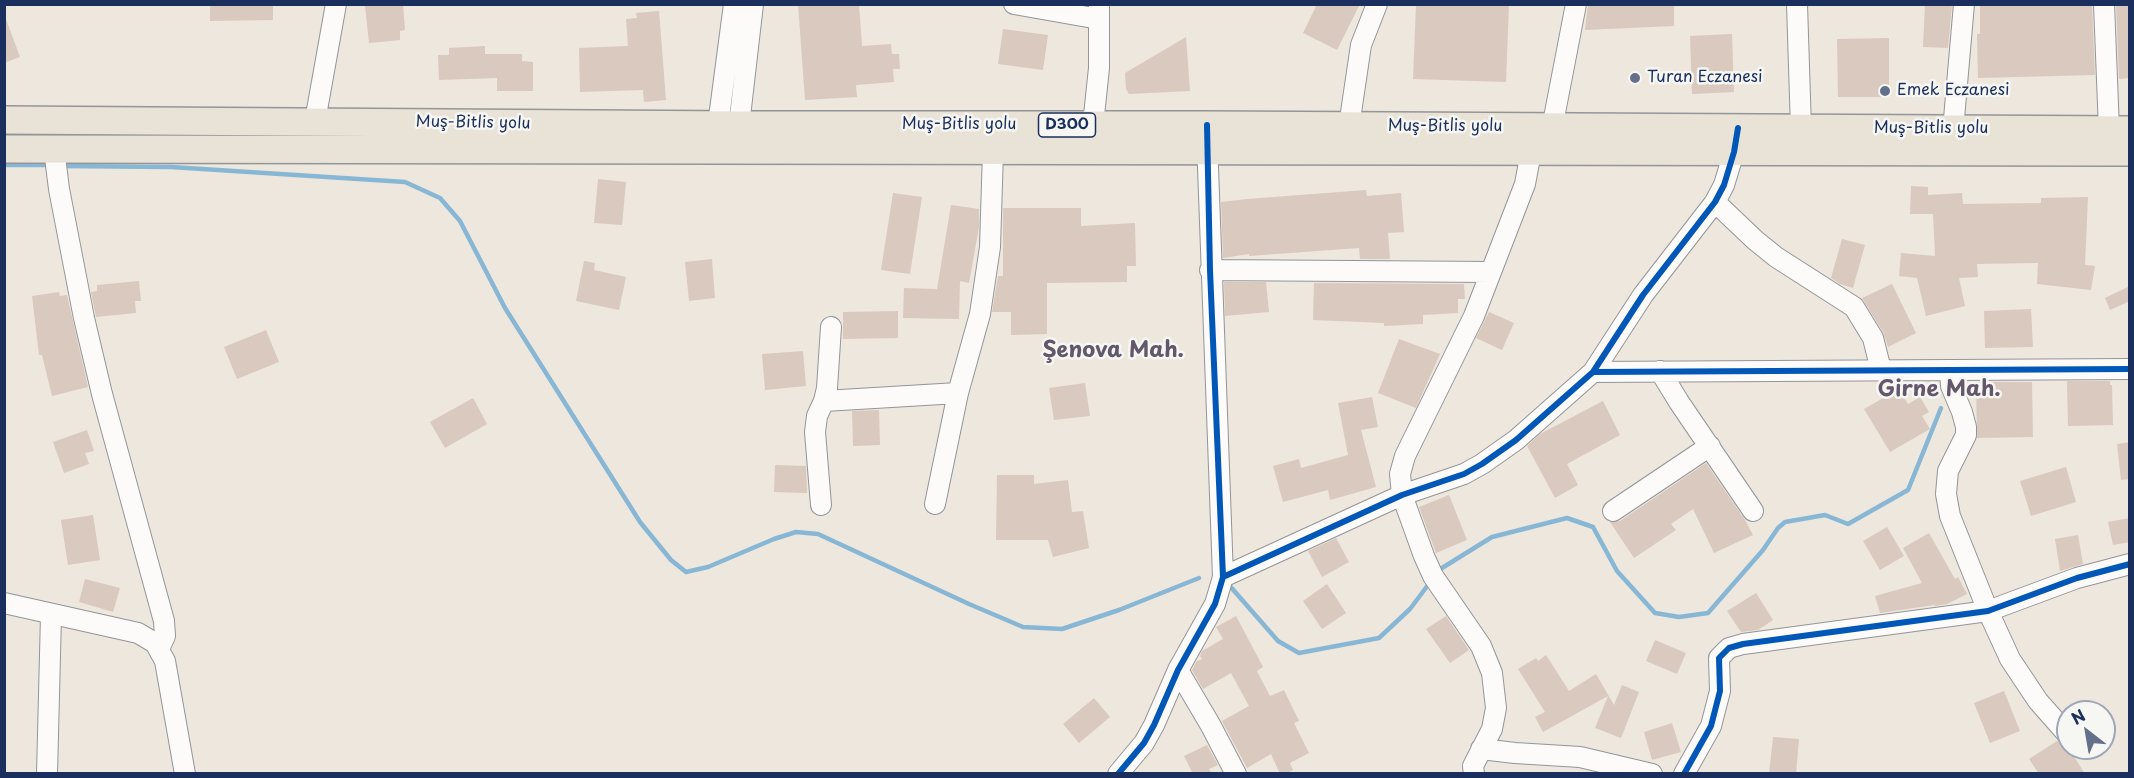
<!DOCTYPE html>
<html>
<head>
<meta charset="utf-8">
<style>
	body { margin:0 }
	#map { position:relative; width:2134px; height:778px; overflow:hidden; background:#ede7dd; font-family:"Playpen Sans",sans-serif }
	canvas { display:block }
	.frame { position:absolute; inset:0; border:6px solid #1b2f5e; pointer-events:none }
	.north { position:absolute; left:2056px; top:700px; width:60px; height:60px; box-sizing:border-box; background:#f6f6f2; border:2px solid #9ea6b7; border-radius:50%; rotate:329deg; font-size:16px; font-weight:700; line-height:24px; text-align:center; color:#1b2f5e }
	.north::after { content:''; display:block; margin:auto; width:21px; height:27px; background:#646f8a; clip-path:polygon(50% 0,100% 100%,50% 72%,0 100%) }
</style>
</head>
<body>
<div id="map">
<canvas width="2134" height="778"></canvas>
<div class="frame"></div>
<div class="north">N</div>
</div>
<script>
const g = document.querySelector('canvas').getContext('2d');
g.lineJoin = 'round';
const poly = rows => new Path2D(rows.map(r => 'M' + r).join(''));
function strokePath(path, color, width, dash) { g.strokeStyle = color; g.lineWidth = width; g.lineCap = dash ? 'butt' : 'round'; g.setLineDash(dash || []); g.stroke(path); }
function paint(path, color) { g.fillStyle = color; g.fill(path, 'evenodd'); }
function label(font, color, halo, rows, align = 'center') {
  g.font = font + ' "Playpen Sans",sans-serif'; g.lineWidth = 5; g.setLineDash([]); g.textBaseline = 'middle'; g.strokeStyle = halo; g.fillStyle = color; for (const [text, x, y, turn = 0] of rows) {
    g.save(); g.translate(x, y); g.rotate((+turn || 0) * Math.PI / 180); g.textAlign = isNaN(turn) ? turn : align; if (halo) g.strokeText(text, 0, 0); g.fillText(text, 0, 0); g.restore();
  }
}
strokePath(poly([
	[4,165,52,165],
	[60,166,171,167,405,182,440,198,460,221,505,308,640,522,671,560,686,572,708,567,774,539,796,532,818,534,969,604,1023,627,1062,629,1119,610,1199,578],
	[1438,572,1442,568,1492,537,1567,518,1593,527,1617,571,1655,613,1679,617,1708,613,1763,550,1778,528,1785,522,1825,515,1848,524,1908,490,1941,408],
	[1229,585,1278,641,1299,653,1379,638,1410,609,1431,581]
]), '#87b7d5', 4.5);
paint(poly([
	[210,4,273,4,273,20,210,21],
	[373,4,403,4,405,30,400,31,400,40,369,43,365,6],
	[798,4,859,4,862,46,891,44,892,54,899,54,900,69,893,69,894,82,856,85,857,97,805,100],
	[1317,4,1360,4,1337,50,1303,33],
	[1416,4,1509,4,1506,82,1413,79],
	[1588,4,1674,4,1674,26,1585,30],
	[1925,4,1952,4,1948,48,1923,47],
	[1980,4,2092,4,2095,75,1978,78,1977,34,1980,34],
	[2116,4,2130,4,2130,78,2119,79],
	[659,11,666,100,644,102,643,90,580,92,579,48,628,46,626,19,637,18,636,13],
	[6,19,20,57,4,63,4,20],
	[1003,29,1048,35,1043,70,998,64],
	[1732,34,1734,92,1692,94,1690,36],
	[1186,37,1190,91,1129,94,1126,89,1125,73],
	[1889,38,1889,97,1838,97,1837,39],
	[485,46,485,54,522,54,522,61,533,62,533,91,497,91,497,78,439,80,438,55,449,55,449,48],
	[598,179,626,182,622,225,594,223],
	[1911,186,1928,187,1928,195,1962,193,1963,204,2041,203,2041,198,2088,197,2085,265,2095,266,2091,290,2037,284,2038,263,1977,264,1978,277,1959,278,1965,306,1926,316,1917,278,1899,276,1901,253,1935,256,1933,214,1910,214],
	[1366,190,1367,196,1401,193,1404,232,1388,233,1390,259,1360,259,1359,248,1249,256,1249,254,1223,258,1221,202,1247,199],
	[893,193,922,197,910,274,881,270],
	[951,205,979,209,979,227,969,283,960,281,959,319,903,318,904,288,937,289],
	[1003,208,1081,208,1081,226,1135,223,1136,266,1127,266,1127,282,1047,283,1047,334,1011,335,1011,312,992,312,998,276,1003,276],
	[1842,239,1865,245,1853,288,1840,284,1831,278],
	[712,259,715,298,689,301,685,262],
	[584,261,595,263,594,270,626,277,619,310,576,301],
	[139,281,141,301,135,301,136,313,96,317,91,292,97,291,97,285],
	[1224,282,1266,282,1269,312,1225,316],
	[1314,283,1464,284,1465,299,1458,299,1458,313,1423,315,1423,324,1384,326,1384,323,1313,320],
	[1892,284,1916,333,1888,347,1883,332,1862,298],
	[2130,286,2130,301,2110,310,2105,298],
	[59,292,60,296,67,295,88,387,52,396,42,355,39,355,32,296],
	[2031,309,2033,347,1985,348,1984,311],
	[898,311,898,338,843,339,843,312],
	[1489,312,1514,323,1502,350,1476,338],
	[266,330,279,362,237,379,224,347],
	[1399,339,1440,354,1416,408,1378,393],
	[803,351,806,386,765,390,762,354],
	[2067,381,2110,381,2110,385,2112,385,2113,425,2068,426],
	[1976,382,2032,382,2033,437,1977,438],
	[1085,383,1090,416,1054,420,1049,388],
	[1899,389,1908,404,1920,397,1929,412,1922,416,1930,429,1890,452,1864,409],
	[1372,397,1378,427,1361,430,1376,487,1330,500,1328,490,1283,502,1273,466,1299,459,1301,468,1348,455,1338,403],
	[473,398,487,424,445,448,430,422],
	[1603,401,1620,435,1567,464,1578,485,1555,498,1527,446,1540,434],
	[879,410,880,445,853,446,852,411],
	[87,430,94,451,85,453,89,464,64,473,53,442],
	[2130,442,2130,479,2121,480,2117,444],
	[1706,463,1745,520,1753,535,1714,553,1693,509,1671,524,1676,530,1634,558,1610,522,1620,521],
	[775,465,806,466,807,493,774,492],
	[2066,467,2076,502,2031,516,2020,481],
	[997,475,1034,475,1034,484,1068,480,1072,512,1083,511,1089,548,1053,557,1048,540,996,540],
	[1449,495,1467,540,1436,553,1419,507],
	[93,515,100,560,68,565,61,520],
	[2130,518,2130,542,2113,545,2108,522],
	[1887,527,1904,556,1880,570,1863,541],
	[1929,533,1955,579,1958,577,1967,594,1947,604,1935,606,1934,605,1880,613,1875,596,1922,583,1903,548],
	[2078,535,2083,564,2060,571,2055,539],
	[1336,538,1349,562,1322,577,1308,551],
	[85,579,120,588,113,612,79,602],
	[1327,584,1346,613,1322,629,1303,601],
	[1756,593,1773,620,1758,630,1741,632,1727,611],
	[1236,616,1263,667,1257,671,1270,696,1284,690,1299,721,1294,723,1309,753,1290,763,1293,770,1286,774,1280,774,1271,754,1247,768,1222,721,1249,706,1231,673,1203,689,1192,670,1196,662,1202,659,1200,656,1202,651,1223,639,1216,627],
	[1446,616,1469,650,1450,663,1426,629],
	[1655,640,1686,653,1677,674,1646,661],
	[1546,655,1569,691,1596,674,1614,705,1622,685,1639,692,1621,738,1595,728,1608,696,1543,732,1535,717,1545,712,1518,669,1536,658,1538,661],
	[2004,691,2020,731,1990,743,1974,703],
	[1094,698,1110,717,1079,743,1063,724],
	[1672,723,1681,752,1652,760,1644,732],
	[1773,737,1799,739,1796,774,1769,774],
	[2057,741,2064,746,2068,747,2085,774,2039,774,2029,759],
	[1207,745,1218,765,1209,769,1212,774,1193,774,1184,756]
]), '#dac9bf');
const minor = poly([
	[1014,4,1099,19],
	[1797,4,1801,129],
	[2104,4,2109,130],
	[315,121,336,4],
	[718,125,734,4],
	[739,125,753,4],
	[1093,125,1099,68,1099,4],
	[1349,126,1361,45,1377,4],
	[1552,128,1576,4],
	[1953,130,1964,4],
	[1207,140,1223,577],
	[54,149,59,189,84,318,102,394,164,621,165,636,159,649],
	[1715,202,1755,240,1776,257,1854,307,1873,338,1881,370],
	[1210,270,1491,272],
	[1950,370,1951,386,1962,412,1966,427,1966,435,1948,471,1946,494,1950,516,1988,611,2010,659,2038,701,2068,735],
	[1660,371,1679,402,1753,511],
	[1593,372,2130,369],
	[824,401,958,393],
	[935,504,958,393,980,314,990,247,993,151],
	[821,505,815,432,817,416,824,401,827,388,831,327],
	[1613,511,1710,446],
	[4,603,138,633,155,643,165,661,185,774],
	[1178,670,1211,726,1236,774],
	[1481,749,1515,753,1580,757,1652,774],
	[47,774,51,615],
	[1118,774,1144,743,1154,725,1178,670,1215,604,1223,577,1402,495,1464,474,1482,464,1516,440,1593,372,1643,295,1715,202,1724,185,1734,152,1736,140],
	[1474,774,1473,766,1492,729,1496,708,1492,673,1481,646,1433,576,1424,556,1402,495,1400,474,1405,456,1474,316,1525,184,1531,152],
	[1684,774,1711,726,1720,691,1719,658,1729,648,1743,644,1988,611,2077,578,2130,564]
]);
const highway = poly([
	[4,120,739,125,1207,125,2130,130],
	[4,149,2130,152]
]);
strokePath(minor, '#949598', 22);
strokePath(highway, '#949598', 30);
strokePath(minor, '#fcfbfa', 20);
strokePath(highway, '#e9e2d6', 27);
strokePath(poly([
	[1207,125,1210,270,1223,577],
	[1593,372,2130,369],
	[1118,774,1144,743,1154,725,1178,670,1215,604,1223,577,1402,495,1464,474,1482,464,1516,440,1593,372,1643,295,1715,202,1724,185,1734,152,1738,128],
	[1684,774,1711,726,1720,691,1719,658,1729,648,1743,644,1988,611,2077,578,2130,564]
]), '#0057b8', 6);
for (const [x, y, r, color] of [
	[1635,78,6,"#646f8a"],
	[1885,91,6,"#646f8a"]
]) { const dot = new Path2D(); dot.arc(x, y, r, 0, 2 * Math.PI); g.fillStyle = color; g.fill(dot); strokePath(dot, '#f6f6f2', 2); }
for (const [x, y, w] of [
	[1067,125,57]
]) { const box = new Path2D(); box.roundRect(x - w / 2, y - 12, w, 24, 4.5); g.fillStyle = '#f6f6f2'; g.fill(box); strokePath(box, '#1b2f5e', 1.5); }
label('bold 15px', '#1b2f5e', null, [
	["D300",1067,125]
]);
label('16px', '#1b2f5e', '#f6f6f2', [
	["Turan Eczanesi",1647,78],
	["Emek Eczanesi",1897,91]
], 'left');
label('16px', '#1b2f5e', '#f6f6f2', [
	["Muş-Bitlis yolu",473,123,1],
	["Muş-Bitlis yolu",959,125],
	["Muş-Bitlis yolu",1445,127],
	["Muş-Bitlis yolu",1931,129]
]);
label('bold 22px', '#64576c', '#f6f6f2', [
	["Şenova Mah.",1113,351],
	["Girne Mah.",1939,390]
]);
</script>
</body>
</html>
